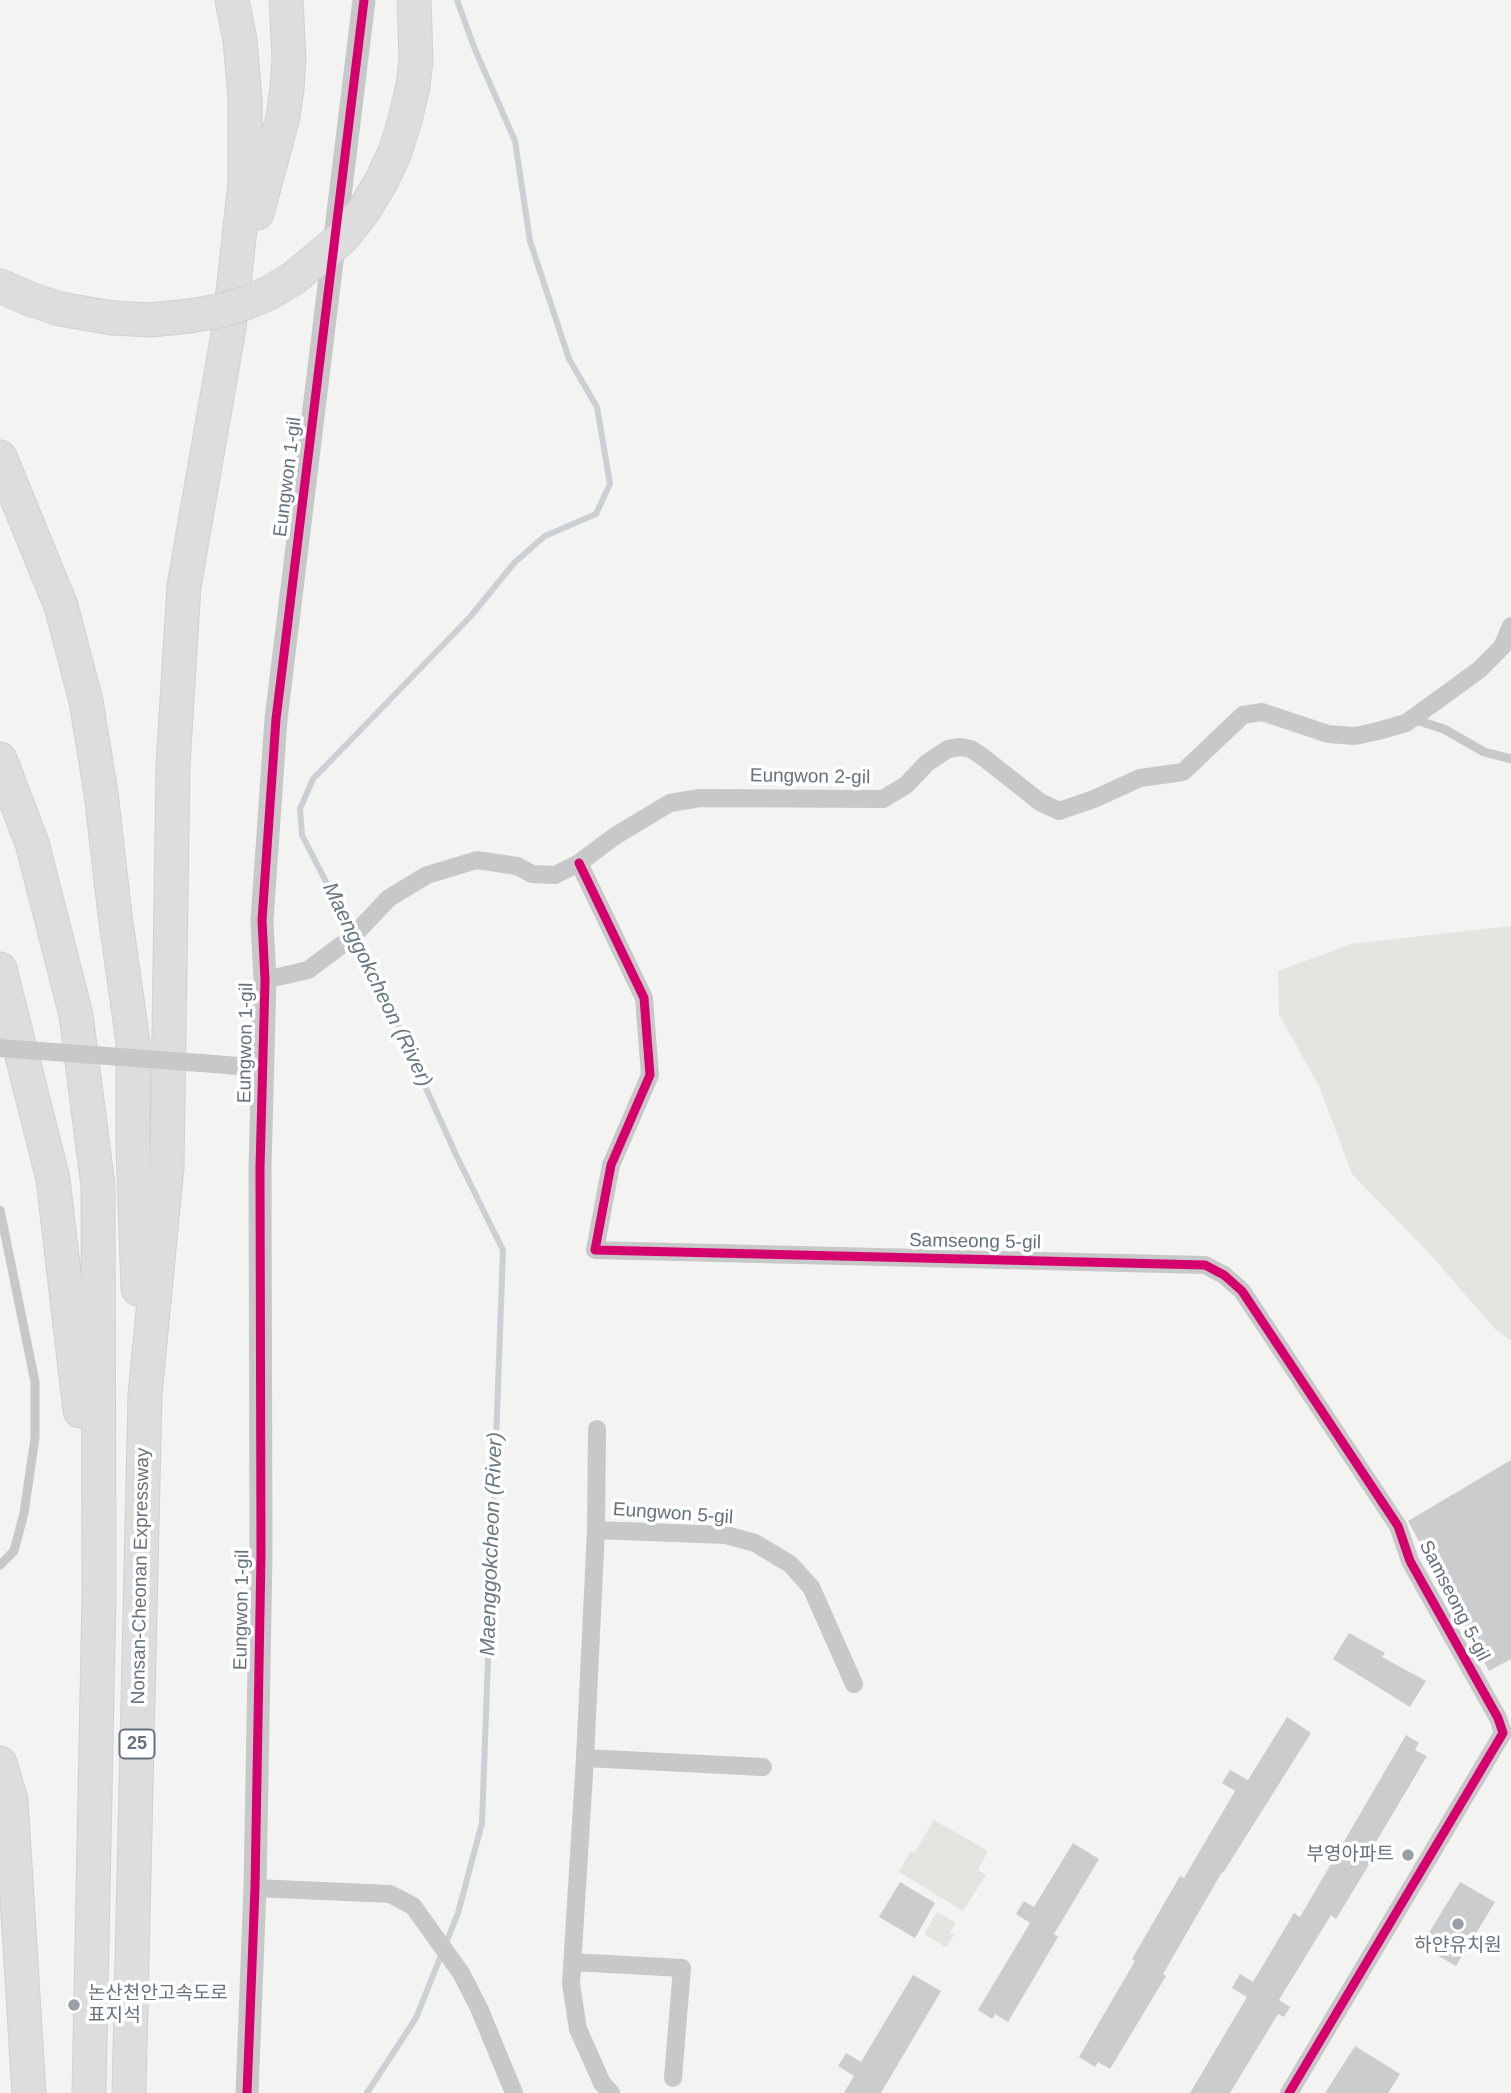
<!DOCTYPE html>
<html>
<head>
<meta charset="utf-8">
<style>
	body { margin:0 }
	canvas { display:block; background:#f3f3f2 }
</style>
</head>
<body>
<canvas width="1511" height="2093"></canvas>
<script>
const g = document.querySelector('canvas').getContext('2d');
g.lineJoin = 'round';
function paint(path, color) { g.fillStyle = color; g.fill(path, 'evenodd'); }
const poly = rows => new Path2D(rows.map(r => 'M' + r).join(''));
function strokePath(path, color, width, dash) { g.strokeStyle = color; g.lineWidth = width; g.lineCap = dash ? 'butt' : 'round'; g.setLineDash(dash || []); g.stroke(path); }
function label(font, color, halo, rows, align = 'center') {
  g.font = font + ' Arial,"Noto Sans KR",sans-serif'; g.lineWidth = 7; g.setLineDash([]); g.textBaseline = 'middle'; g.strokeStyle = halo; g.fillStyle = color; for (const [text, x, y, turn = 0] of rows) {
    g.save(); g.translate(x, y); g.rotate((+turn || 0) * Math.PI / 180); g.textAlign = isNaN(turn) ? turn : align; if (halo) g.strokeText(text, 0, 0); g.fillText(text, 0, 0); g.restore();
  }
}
paint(poly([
	[1511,926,1511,1341,1495,1329,1430,1254,1352,1174,1319,1086,1279,1014,1278,971,1351,944],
	[934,1820,988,1851,978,1870,986,1875,963,1911,899,1872,910,1852,914,1853],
	[937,1912,956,1923,950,1932,954,1935,946,1947,924,1934]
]), '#e2e5e0');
strokePath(poly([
	[367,2093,416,2018,458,1913,482,1823,503,1250,457,1157,385,997,302,835,300,809,313,779,470,617,515,562,545,536,596,514,610,484,597,407,569,359,530,241,515,141,474,47,457,0]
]), '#cad0d3', 6);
paint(poly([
	[1511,1460,1511,1659,1489,1671,1408,1521],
	[1349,1633,1385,1653,1382,1657,1426,1681,1410,1707,1333,1659],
	[1287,1717,1311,1733,1223,1873,1222,1872,1163,1974,1166,1976,1110,2069,1098,2062,1095,2067,1079,2057,1135,1961,1132,1959,1180,1876,1184,1878,1235,1791,1222,1783,1230,1770,1248,1780],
	[1406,1735,1419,1743,1415,1750,1427,1756,1373,1847,1378,1850,1336,1919,1331,1915,1279,2000,1290,2007,1284,2017,1278,2014,1230,2093,1190,2093,1247,1997,1232,1988,1240,1974,1253,1982,1294,1913,1300,1917],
	[1073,1843,1099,1859,1054,1934,1058,1937,1008,2022,995,2014,992,2019,978,2010,1030,1923,1016,1914,1024,1901,1034,1907],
	[900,1882,935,1903,915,1938,879,1917],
	[1460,1882,1495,1902,1456,1966,1421,1946],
	[913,1975,941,1991,881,2093,844,2093,854,2076,838,2066,846,2053,861,2062],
	[1355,2046,1400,2074,1388,2093,1325,2093]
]), '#cbcccd');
const motorway = poly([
	[257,213,283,117,287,88,289,59,286,0],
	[0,286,30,299,60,309,112,318],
	[0,457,61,606,86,701,101,793,115,915,133,1042,133,1148,138,1289],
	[0,759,32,843,76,1015,98,1186,99,1594,89,2093],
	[0,969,53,1179,80,1411],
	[0,1763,11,1800,29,2093],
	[129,2093,145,1394,167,1167,173,765,184,586,229,328,245,183,245,98,240,40,232,0]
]);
strokePath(motorway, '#d0d1d1', 35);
strokePath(poly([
	[1413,719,1444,729,1484,752,1511,759],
	[0,1210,35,1382,35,1438,24,1513,14,1551,0,1565]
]), '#c7c8c9', 9);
strokePath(poly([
	[579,863,644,998,650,1075,611,1165,595,1250,1205,1265,1224,1275,1242,1291,1398,1526,1410,1561,1498,1718,1503,1733,1289,2093],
	[265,980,308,970,351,938,389,898,427,875,477,860,517,866,532,874,555,875,579,863,615,836,670,803,700,798,883,799,906,785,927,763,948,749,960,747,971,749,983,757,1040,802,1059,811,1094,799,1140,778,1183,772,1243,715,1262,712,1328,734,1355,736,1378,731,1406,723,1479,670,1502,647,1511,626],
	[201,1063,263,1068],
	[597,1429,596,1530,585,1758,571,1984,578,2029,602,2083,611,2093],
	[596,1530,726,1535,755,1543,790,1564,811,1587,854,1684],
	[585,1758,763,1767],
	[255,1888,390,1894,413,1906,461,1973,479,2008,514,2093],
	[572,1962,682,1968,673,2078]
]), '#c7c8c9', 18);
strokePath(poly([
	[247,2093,255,1888,261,1555,260,1168,265,980,262,920,276,719,364,0]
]), '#c7c8c9', 23);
strokePath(motorway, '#ddddde', 33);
const motorwayBridge = poly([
	[112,318,151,320,189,316,219,311,246,303,269,293,294,278,343,237,362,213,381,182,395,152,405,120,413,86,416,60,414,0]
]);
strokePath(motorwayBridge, '#d0d1d1', 35, []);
strokePath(poly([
	[0,1048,201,1063]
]), '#c7c8c9', 18);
strokePath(motorwayBridge, '#ddddde', 33);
strokePath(poly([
	[579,863,644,998,650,1075,611,1165,595,1250,1205,1265,1224,1275,1242,1291,1398,1526,1410,1561,1498,1718,1503,1733,1289,2093],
	[247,2093,255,1888,261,1555,260,1168,265,980,262,920,276,719,364,0]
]), '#d6006c', 9);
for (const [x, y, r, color] of [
	[1408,1855,7,"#979fa7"],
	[1458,1924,7,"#979fa7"],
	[74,2005,7,"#979fa7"]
]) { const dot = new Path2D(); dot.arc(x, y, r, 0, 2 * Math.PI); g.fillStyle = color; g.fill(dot); strokePath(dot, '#fff', 2.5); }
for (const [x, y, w] of [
	[137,1744,35]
]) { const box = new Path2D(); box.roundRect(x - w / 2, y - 14.5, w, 29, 5); g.fillStyle = '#fff'; g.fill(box); strokePath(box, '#66727e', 2); }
label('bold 18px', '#66727e', null, [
	["25",137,1744]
]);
label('19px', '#66727e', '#fff', [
	["Eungwon 1-gil",288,477,-83],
	["Eungwon 2-gil",810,777,1],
	["Eungwon 1-gil",246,1043,-89],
	["Samseong 5-gil",975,1242,1],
	["Eungwon 5-gil",673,1514,4],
	["Nonsan-Cheonan Expressway",141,1576,-89],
	["Samseong 5-gil",1454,1601,63],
	["Eungwon 1-gil",242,1610,-89]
]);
label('19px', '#66727e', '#fff', [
	["부영아파트",1394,1855],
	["하얀유치원",1458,1946,"center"],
	["논산천안고속도로",88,1994,"left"],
	["표지석",88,2016,"left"]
], 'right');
label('italic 21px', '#677982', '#fff', [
	["Maenggokcheon (River)",377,985,64],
	["Maenggokcheon (River)",492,1544,-88]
]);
</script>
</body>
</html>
